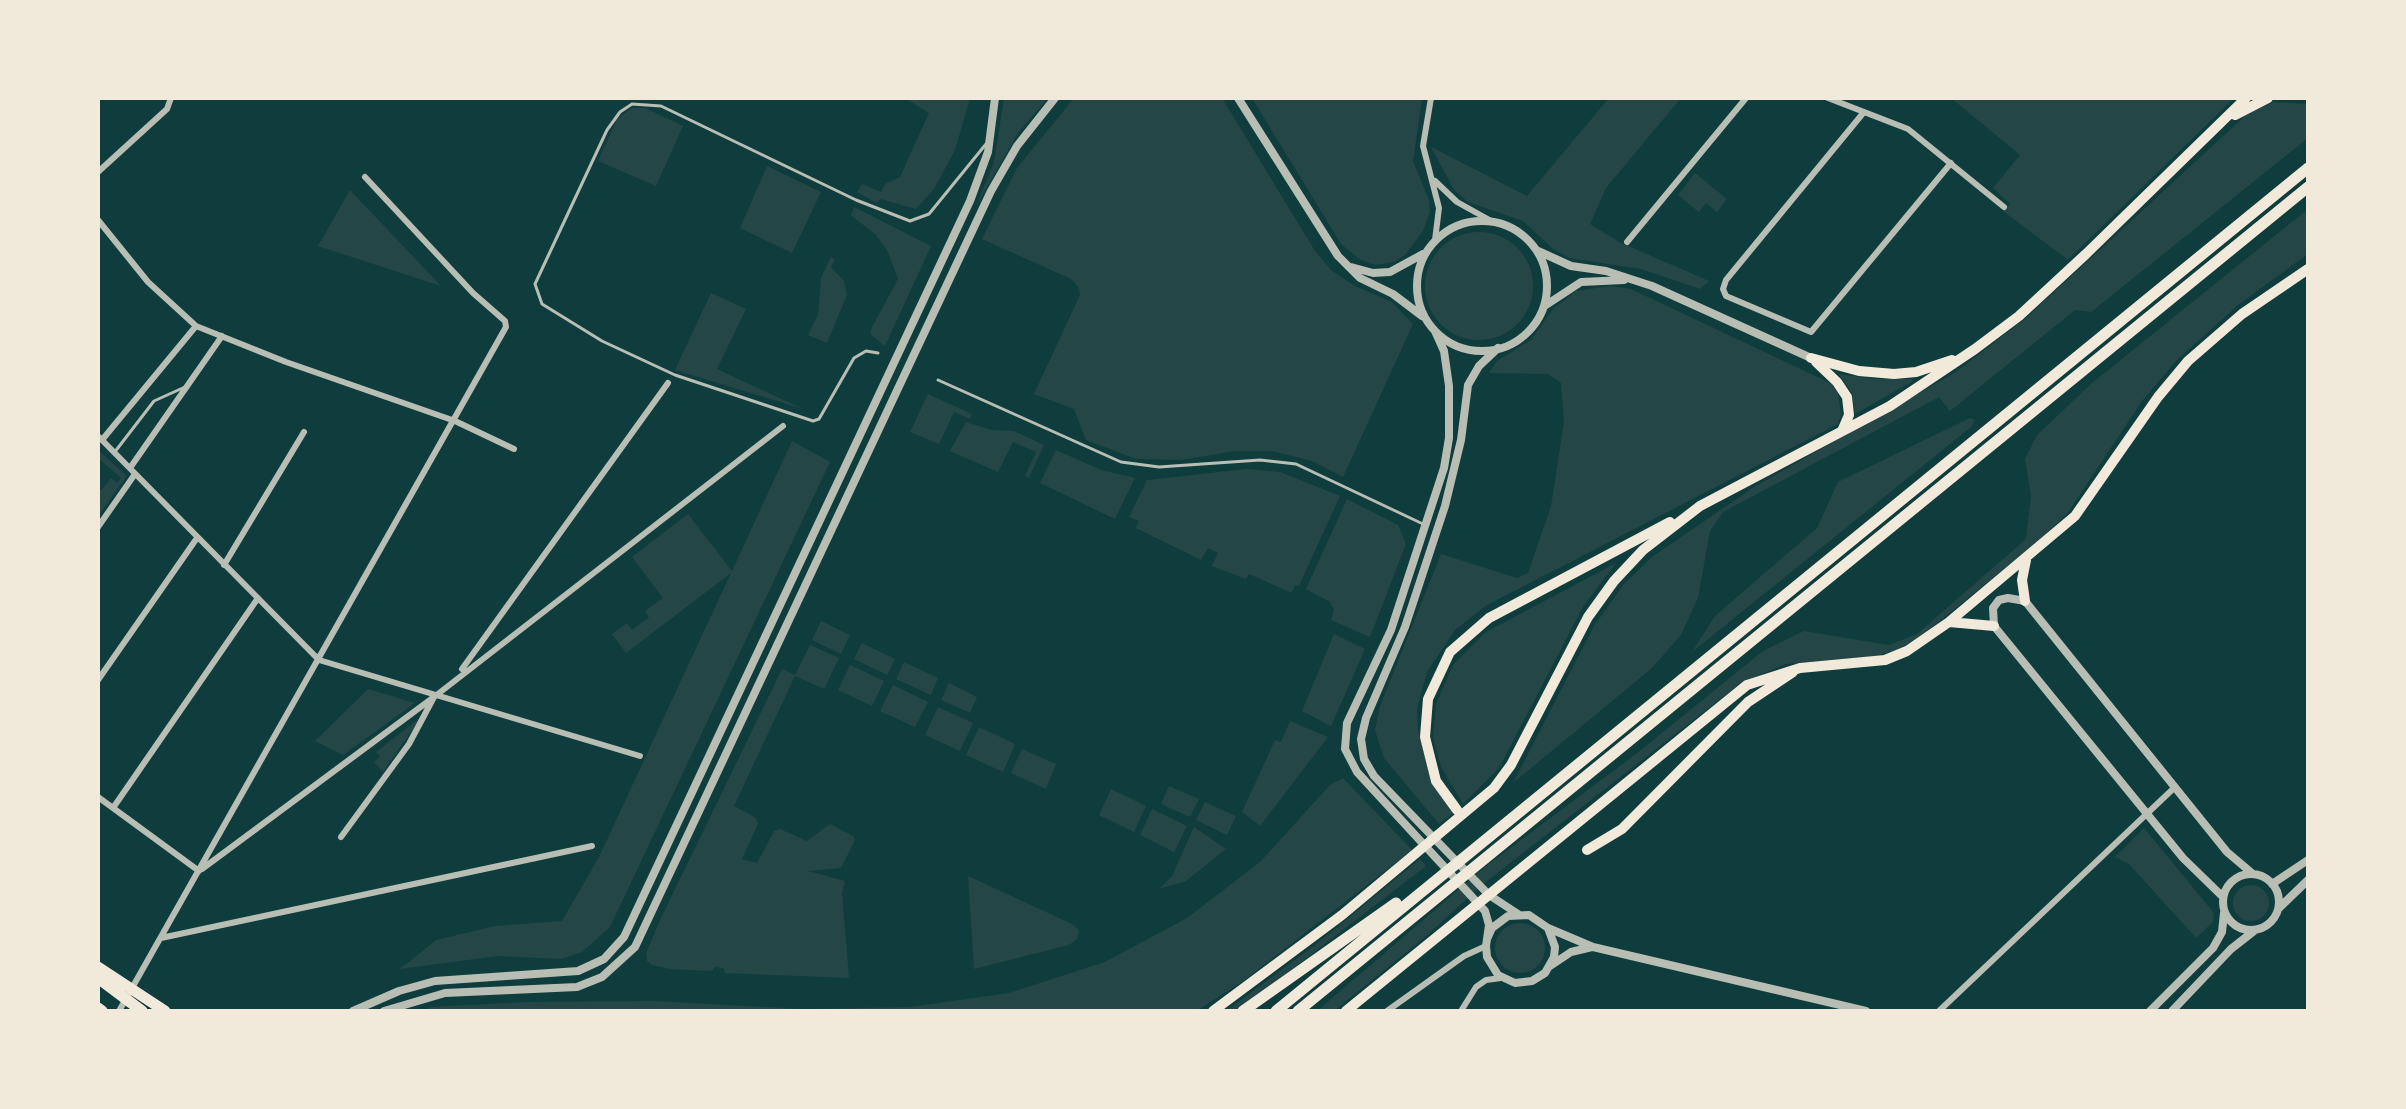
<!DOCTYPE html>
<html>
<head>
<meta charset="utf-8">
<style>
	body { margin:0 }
	#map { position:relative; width:2406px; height:1109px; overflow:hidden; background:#0f3d3e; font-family:"Alegreya Sans",sans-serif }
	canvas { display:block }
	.frame { position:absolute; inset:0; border:100px solid #f1e9da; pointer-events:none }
</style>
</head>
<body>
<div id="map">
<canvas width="2406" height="1109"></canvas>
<div class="frame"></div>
</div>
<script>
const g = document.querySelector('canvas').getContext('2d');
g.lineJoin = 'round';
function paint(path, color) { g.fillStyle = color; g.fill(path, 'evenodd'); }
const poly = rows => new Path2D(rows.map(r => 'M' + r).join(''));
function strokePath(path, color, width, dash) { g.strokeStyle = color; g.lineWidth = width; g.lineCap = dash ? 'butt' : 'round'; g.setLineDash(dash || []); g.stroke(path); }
paint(poly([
	[905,98,970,98,955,150,934,189,916,209,880,199,877,203,857,192,862,184,881,192,885,184,900,177,929,113],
	[1004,98,1048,98,1018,133,976,206,994,162],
	[1074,98,1222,98,1315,251,1332,271,1355,286,1392,302,1413,324,1343,477,1312,461,1272,451,1235,451,1182,460,1136,459,1086,440,1074,409,1034,394,1080,295,1079,288,1071,279,982,239,1017,168],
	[1252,98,1422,98,1413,161,1429,200,1430,212,1423,231,1405,255,1394,262,1375,265,1359,259,1341,244],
	[1609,98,1681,98,1606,188,1590,224,1619,242,1709,281,1700,289,1641,269,1569,258,1553,249,1523,221,1468,202,1454,190,1431,147,1527,196],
	[1951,98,2234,98,2068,260,2003,211,2010,204,1993,188,2020,155],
	[2273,102,2308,104,2308,138,2091,312,2075,310,1950,411,1939,397,1723,512,1710,531,1698,598,1681,635,1652,668,1513,783,1594,626,1624,584,1652,557,1754,487,1956,372,2026,318,2246,115],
	[632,108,645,108,683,126,656,186,598,161,617,119],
	[767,166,821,192,792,253,740,228],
	[1695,173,1727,199,1717,212,1706,203,1699,212,1678,195],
	[350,190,441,286,318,246],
	[854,207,931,246,885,346,870,334,872,327,898,279,887,250,876,235,851,215],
	[2308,209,2308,254,2238,305,2177,360,2142,401,2067,514,2035,544,1921,636,1900,648,1876,656,1786,664,1742,682,1482,885,1424,938,1334,1011,1317,1011,1485,867,1636,754,1763,651,1804,631,1889,645,1917,634,2026,539,2031,496,2025,459,2037,435,2092,383],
	'1425 286a54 54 0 1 1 108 0a54 54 0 1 1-108 0Z',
	[831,257,835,259,831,267,844,281,847,295,827,343,808,335,818,315,821,278],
	[1610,286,1631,289,1830,383,1838,393,1841,415,1838,424,1487,605,1455,630,1427,672,1417,709,1418,731,1431,780,1455,812,1439,824,1384,758,1375,730,1380,706,1441,554,1517,578,1528,573,1551,506,1564,422,1561,383,1548,374,1489,373,1497,361,1531,340,1553,309,1576,291],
	[711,293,746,309,717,369,803,409,675,370],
	[1839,374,1875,379,1912,379,1913,381,1855,414,1852,393],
	[928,394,972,414,970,419,954,412,939,444,910,432],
	[1970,418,1975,420,1971,427,1692,652,1715,616,1817,528,1838,482],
	[966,422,992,430,1014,431,1044,445,1029,478,1025,476,1036,452,1013,442,998,472,950,451],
	[792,441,830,462,610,927,582,952,561,959,498,956,400,969,436,940,495,926,562,921,599,857,731,573,626,653,612,634,627,623,632,630,649,617,645,611,663,598,632,557,688,514,732,571],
	[98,450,127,476,98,516,98,488,101,490,111,478,117,483,121,478,98,458],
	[1056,450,1101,470,1135,478,1115,519,1040,483],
	[1247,469,1280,472,1340,496,1299,586,1295,585,1292,593,1249,574,1246,579,1212,566,1218,553,1208,548,1201,560,1136,528,1139,521,1129,517,1147,480],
	[1347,499,1398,525,1406,544,1370,637,1331,620,1334,610,1330,602,1306,589],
	[1616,563,1584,605,1499,768,1463,804,1441,767,1433,738,1436,704,1453,665,1486,632],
	[821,621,850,635,841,654,812,640],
	[1334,634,1365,649,1331,726,1302,711],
	[862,643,895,659,887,675,854,659],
	[810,645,839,658,824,689,795,676,734,806,756,818,758,824,742,859,757,863,774,831,780,829,807,841,830,824,853,836,855,840,841,868,808,871,845,881,842,893,849,978,725,973,724,968,715,967,712,971,670,969,652,965,647,961,646,953,660,920,782,669,795,675],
	[904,662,938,678,931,695,896,679],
	[850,665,884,681,872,706,838,690],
	[949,683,977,697,970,713,941,700],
	[893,685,928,702,915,727,880,711],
	[368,689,415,703,343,755,315,741],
	[938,707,973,723,960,751,925,735],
	[421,717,383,772,374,762,380,757,376,752],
	[1290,721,1328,737,1260,826,1242,812,1275,740,1281,742],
	[979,727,1015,744,1003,772,966,755],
	[1022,749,1056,764,1046,789,1011,773],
	[1343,778,1412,850,1242,982,1196,1011,424,1011,430,1007,525,1002,653,1001,804,1009,911,1007,1009,993,1105,962,1187,918,1260,862,1330,785],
	[1169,786,1199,799,1190,817,1161,804],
	[1111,789,1146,806,1134,832,1099,815],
	[1205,802,1236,816,1227,835,1196,820],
	[1152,809,1187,826,1174,852,1140,835],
	[1194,827,1226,849,1186,881,1159,889,1172,876],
	[2144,828,2214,913,2213,922,2196,938,2129,864,2115,857],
	[1420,859,1426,866,1290,971,1235,1011,1226,1011,1319,942],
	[968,876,1072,924,1079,930,1077,939,1069,945,974,969],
	'2233 903a18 18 0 1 1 36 0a18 18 0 1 1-36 0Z',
	'1495 948a25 25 0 1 1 50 0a25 25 0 1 1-50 0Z'
]), '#244646');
strokePath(poly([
	[878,353,866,351,854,358,819,419,813,421,675,375,602,341,542,304,535,284,607,130,620,112,632,104,661,106,856,200,910,221,929,214,986,144],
	[938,380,1121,462,1159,467,1260,460,1296,464,1423,524],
	[114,453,154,401,185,387]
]), '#b8beb3', 3);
strokePath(poly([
	[1431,98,1423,146,1439,208,1435,240],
	[1828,98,1908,129,2004,207],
	[1864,112,1726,280,1723,289,1726,296,1811,332,1951,163],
	[98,172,167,109,171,98],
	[1435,181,1457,202,1493,222],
	[98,220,148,282,196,326,286,362,455,421,514,449],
	[1627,242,1746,98],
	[98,436,319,660,640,756],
	[102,440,196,326],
	[130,468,222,336],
	[98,527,135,474],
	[224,565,304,432],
	[462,669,668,383],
	[98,680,197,538],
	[98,797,199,871],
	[113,808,258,598],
	[341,837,409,744,434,697],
	[202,869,434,697,783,426],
	[161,938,592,846],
	[119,1011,506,327,505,321,473,293,365,177],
	[1387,1011,1464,956,1486,946],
	[1461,1011,1476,987,1486,980,1501,978],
	[1939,1011,2174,788]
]), '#b8beb3', 6);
strokePath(poly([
	[1238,98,1338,256,1360,278,1393,294,1422,316],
	'1417 286a65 65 0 1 1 130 0a65 65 0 1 1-130 0Z',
	[1538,251,1571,266,1606,271,1652,286,1811,358],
	[1351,267,1373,273,1390,272,1423,254],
	[1546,305,1581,282,1624,280],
	[1435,331,1444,351,1449,386,1449,438,1444,468,1391,630,1347,723,1345,749,1357,772,1485,911,1489,925,1486,946,1487,957,1498,975,1515,983,1532,981,1545,973,1554,957,1555,947,1548,928,1529,915,1508,916,1492,928,1488,937],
	[1498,348,1479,366,1468,385,1461,440,1445,506,1405,627,1366,718,1361,739,1364,759,1374,776,1489,895,1518,914],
	'2223 902a28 28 0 1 1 56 0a28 28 0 1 1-56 0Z',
	[2272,884,2308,860],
	[2223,897,2183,858,1994,626,1993,608,1999,600,2008,598,2025,601,2227,852,2253,874],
	[2279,908,2308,880],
	[1548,928,1593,947,1866,1011],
	[1550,966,1571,952,1592,947],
	[353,1011,399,991,435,981,578,971,604,959,624,937,970,201,988,152,995,98],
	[384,1011,445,993,577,987,602,977,635,947,991,191,1017,146,1055,98],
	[2150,1011,2213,948,2222,932,2224,913],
	[2172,1011,2231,949,2254,931]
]), '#b8beb3', 8);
strokePath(poly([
	[2235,115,2268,98],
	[1811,358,1859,371,1894,374,1916,372,1952,360],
	[1816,362,1837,382,1847,397,1849,415,1842,431],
	[2025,601,2022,580,2026,560],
	[1949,622,1994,626],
	[1457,810,1436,781,1425,737,1428,699,1450,652,1489,618,1670,522],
	[1587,850,1622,829,1748,702,1793,672],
	[1213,1011,1342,915,1494,788,1511,765,1588,617,1614,581,1643,550,1700,506,1890,406,1975,349,2019,316,2086,254,2246,98],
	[1346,1011,1747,685,1800,668,1885,660,1907,651,1949,622,2075,516,2158,397,2188,361,2242,314,2308,269]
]), '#f1e9da', 10);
strokePath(poly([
	[98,967,165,1011],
	[98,978,142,1011],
	[98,1008,102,1011],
	[1243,1011,1396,903],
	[1276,1011,2308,168],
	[1298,1011,2308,187]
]), '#f1e9da', 11);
</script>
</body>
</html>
